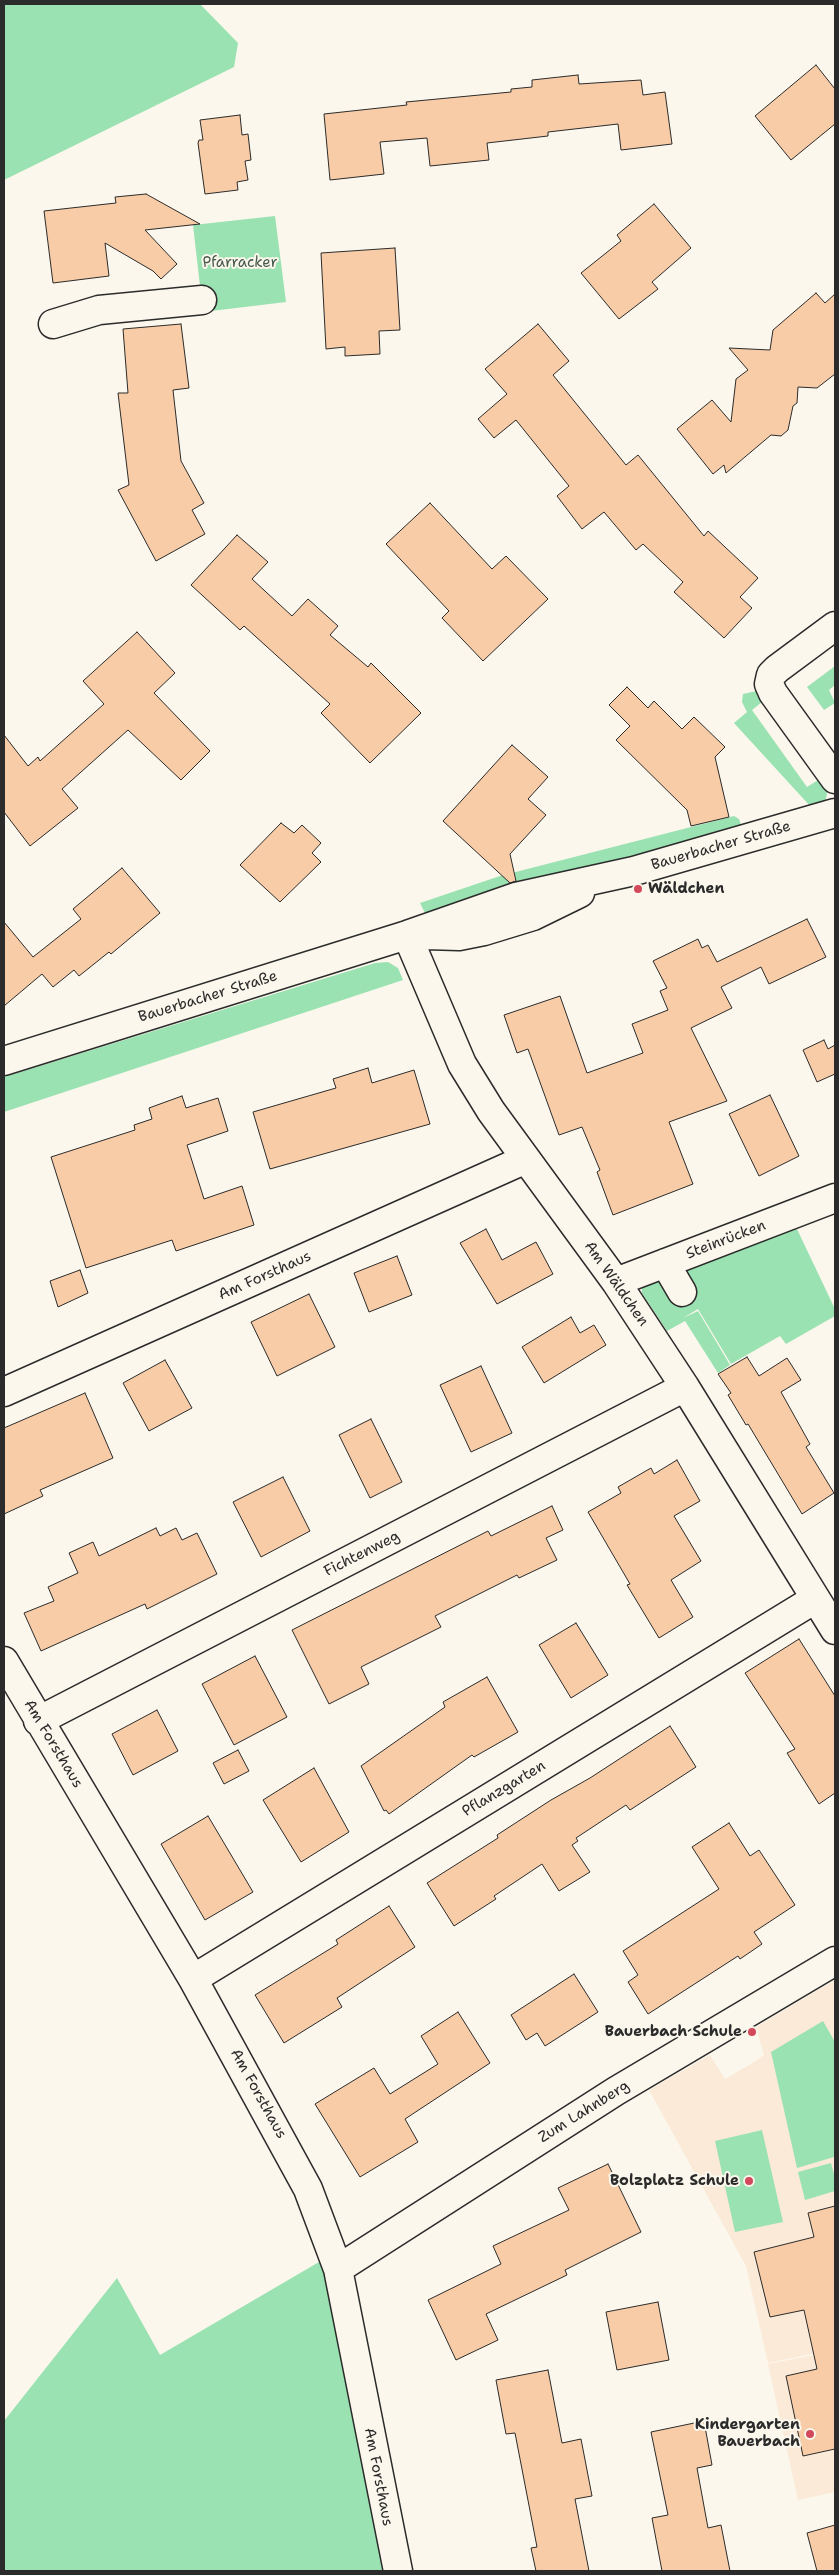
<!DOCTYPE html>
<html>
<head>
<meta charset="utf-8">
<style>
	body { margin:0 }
	#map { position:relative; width:839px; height:2575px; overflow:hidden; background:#fbf7ec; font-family:"Shantell Sans",sans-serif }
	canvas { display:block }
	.frame { position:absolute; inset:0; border:5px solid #2b2b2b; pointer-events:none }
</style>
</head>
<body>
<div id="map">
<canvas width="839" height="2575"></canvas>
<div class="frame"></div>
</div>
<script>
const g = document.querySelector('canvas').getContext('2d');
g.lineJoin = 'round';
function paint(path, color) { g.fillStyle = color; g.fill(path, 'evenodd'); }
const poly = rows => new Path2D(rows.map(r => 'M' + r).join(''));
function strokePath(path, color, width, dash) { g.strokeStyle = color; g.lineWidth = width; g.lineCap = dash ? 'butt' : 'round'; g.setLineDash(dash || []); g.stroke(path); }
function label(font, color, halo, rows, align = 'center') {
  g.font = font + ' "Shantell Sans",sans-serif'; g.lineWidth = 4; g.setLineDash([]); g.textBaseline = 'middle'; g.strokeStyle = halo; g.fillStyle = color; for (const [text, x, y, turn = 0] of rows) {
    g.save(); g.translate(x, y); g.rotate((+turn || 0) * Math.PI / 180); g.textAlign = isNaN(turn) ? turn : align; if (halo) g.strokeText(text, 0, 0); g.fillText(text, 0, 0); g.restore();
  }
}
paint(poly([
	[835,1980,835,2349,768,2363,746,2266,649,2090,710,2055,725,2079,756,2061,764,2055,756,2027],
	[835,2351,835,2492,798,2500,768,2364]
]), '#faead7');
paint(poly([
	[4,4,200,4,238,43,234,67,4,180],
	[275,216,286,302,203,312,193,225],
	[835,666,835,685,829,690,835,703,824,710,807,687],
	[761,690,767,698,752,710,807,787,823,777,828,787,826,799,822,803,811,807,734,723,747,712,742,702,743,694],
	[734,816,739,819,742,828,503,888,425,913,420,903,500,876],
	[388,962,398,968,403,980,4,1112,4,1077,375,963],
	[796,1227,835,1309,835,1316,786,1344,780,1336,731,1364,698,1309,683,1318,698,1311,730,1365,718,1373,685,1321,667,1331,642,1293,642,1285],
	[823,2021,835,2042,835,2161,834,2157,797,2168,771,2052],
	[762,2130,783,2222,735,2232,715,2141],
	[831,2163,835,2178,835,2191,805,2200,798,2172],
	[319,2262,326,2279,383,2571,4,2571,4,2421,117,2278,160,2355]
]), '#9ae2b1');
const building = poly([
	[816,65,835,89,835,124,791,160,755,116,816,65],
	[578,75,579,84,641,80,643,95,665,92,672,144,621,150,618,124,548,132,548,136,487,143,489,160,430,166,427,138,380,142,384,174,330,180,324,114,407,105,406,102,511,92,511,89,532,87,532,80,578,75],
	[240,115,242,135,248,134,251,160,245,161,248,180,237,182,238,190,205,194,198,143,199,140,203,140,200,120,240,115],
	[146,194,200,224,145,230,177,264,161,279,153,271,105,243,109,276,53,283,44,211,116,203,115,197,146,194],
	[654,204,691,248,652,282,658,289,619,319,581,273,621,241,617,235,654,204],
	[395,248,400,330,379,331,380,354,345,356,345,347,326,349,321,253,395,248],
	[816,293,825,303,835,294,835,374,817,388,798,387,797,403,793,406,788,430,781,436,771,435,726,473,724,465,713,474,677,429,712,400,731,422,736,379,748,370,729,348,770,350,773,330,816,293],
	[181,324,189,388,173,390,181,461,204,503,192,510,205,534,156,561,118,490,129,485,118,393,128,393,123,329,181,324],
	[538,324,569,361,553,375,626,465,638,455,704,536,708,531,758,578,740,597,752,608,724,638,674,592,683,582,643,544,636,550,604,512,582,529,557,496,569,486,516,420,494,438,478,419,507,394,485,369,538,324],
	[430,503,492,569,506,556,548,599,483,661,442,618,449,611,386,544,430,503],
	[237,535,268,562,252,579,292,616,308,599,338,626,330,635,368,667,371,663,421,713,370,763,321,713,330,704,244,626,240,630,191,585,237,535],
	[137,632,175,673,154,693,210,751,181,780,128,730,62,789,78,808,30,846,4,812,4,735,28,766,38,757,40,761,104,704,83,681,137,632],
	[627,687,648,708,654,701,682,729,694,717,725,747,715,757,729,817,691,826,687,810,616,740,630,726,609,705,627,687],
	[512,745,548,777,528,799,546,815,510,854,516,881,510,883,443,821,512,745],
	[281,823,294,833,302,825,321,843,312,853,321,862,280,902,240,865,281,823],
	[122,868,160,913,111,954,109,952,79,976,74,970,53,987,42,974,4,1006,4,922,33,957,81,919,73,909,122,868],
	[807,919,826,957,769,984,761,967,721,987,732,1008,691,1028,727,1101,669,1122,693,1184,613,1215,597,1172,600,1170,582,1127,559,1135,528,1049,517,1053,504,1015,560,996,587,1073,643,1053,632,1024,668,1010,660,991,667,988,653,961,698,939,702,948,708,945,717,962,807,919],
	[824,1040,828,1049,835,1045,835,1074,817,1082,803,1050,824,1040],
	[368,1068,372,1083,414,1070,430,1124,270,1169,253,1112,336,1088,333,1079,368,1068],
	[770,1095,799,1156,759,1176,729,1114,770,1095],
	[182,1096,186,1108,218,1098,228,1131,187,1145,204,1199,242,1186,254,1225,176,1251,172,1240,86,1268,51,1157,135,1130,134,1125,152,1119,149,1108,182,1096],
	[486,1229,502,1260,536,1242,553,1274,497,1304,460,1243,486,1229],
	[397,1256,412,1295,369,1312,354,1273,397,1256],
	[80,1270,88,1293,58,1307,50,1281,80,1270],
	[309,1294,335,1347,277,1376,251,1322,309,1294],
	[571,1317,580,1333,594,1325,606,1345,544,1383,522,1347,571,1317],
	[747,1357,759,1376,787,1358,801,1380,781,1392,810,1444,806,1447,834,1493,802,1514,748,1424,746,1425,728,1395,731,1393,718,1374,747,1357],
	[165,1360,192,1408,149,1431,123,1383,165,1360],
	[481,1366,512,1433,471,1452,440,1385,481,1366],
	[85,1393,113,1458,40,1490,43,1496,4,1514,4,1428,85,1393],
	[371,1419,402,1482,370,1498,339,1435,371,1419],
	[677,1460,700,1501,674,1516,701,1561,671,1580,693,1617,659,1638,627,1585,630,1584,588,1512,621,1493,618,1487,651,1468,654,1474,677,1460],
	[283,1477,310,1531,261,1557,233,1502,283,1477],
	[552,1506,563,1530,546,1538,557,1560,519,1578,517,1575,435,1616,441,1627,361,1667,369,1684,329,1704,292,1630,488,1531,491,1536,552,1506],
	[156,1528,160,1536,176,1528,182,1540,197,1533,217,1574,147,1609,145,1604,41,1651,24,1613,54,1601,48,1587,78,1573,69,1553,93,1542,99,1556,156,1528],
	[576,1623,608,1675,571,1698,539,1645,576,1623],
	[799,1639,835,1696,835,1793,819,1804,787,1753,795,1749,745,1673,799,1639],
	[255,1656,287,1717,234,1745,202,1684,255,1656],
	[487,1677,518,1732,474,1757,472,1755,389,1814,386,1810,384,1811,361,1766,445,1707,443,1702,487,1677],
	[157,1710,178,1751,133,1775,112,1734,157,1710],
	[670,1726,696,1767,630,1810,626,1805,576,1838,578,1841,572,1845,590,1872,559,1891,542,1864,494,1896,496,1899,454,1926,427,1883,498,1838,497,1835,551,1800,590,1778,670,1726],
	[238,1750,249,1771,224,1784,213,1763,238,1750],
	[314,1768,349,1832,301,1862,263,1800,314,1768],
	[208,1816,253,1892,205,1920,161,1844,208,1816],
	[729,1823,750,1856,759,1850,795,1905,754,1932,762,1944,740,1959,738,1956,648,2014,628,1982,638,1975,623,1951,719,1889,692,1847,729,1823],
	[389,1906,415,1947,337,1998,342,2007,284,2043,255,1995,338,1944,336,1940,389,1906],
	[574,1974,598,2012,545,2046,537,2033,526,2040,511,2015,574,1974],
	[458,2012,490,2063,405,2119,418,2142,360,2177,315,2104,374,2068,390,2094,438,2064,421,2036,458,2012],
	[608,2164,641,2232,565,2270,567,2275,486,2314,498,2340,456,2360,428,2300,501,2264,493,2246,569,2210,558,2188,608,2164],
	[835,2206,835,2449,803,2456,786,2376,817,2369,804,2310,770,2317,754,2252,814,2237,808,2213,835,2206],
	[658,2302,669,2360,617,2370,606,2312,658,2302],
	[548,2370,562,2443,581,2439,592,2496,575,2499,589,2571,536,2571,531,2548,537,2547,515,2433,506,2434,496,2380,548,2370],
	[704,2421,712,2465,697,2468,708,2528,721,2525,730,2571,662,2571,652,2518,668,2515,651,2432,704,2421],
	[835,2525,835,2571,817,2571,807,2533,835,2525]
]);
paint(building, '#f8cca7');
strokePath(building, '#2b2b2b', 1);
const minor = poly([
	[53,324,99,310,202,300],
	[835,626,777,669,771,675,769,684,773,693,835,779],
	[407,935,462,1064,491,1111,616,1282,685,1387,835,1630],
	[426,935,459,936,484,931,533,916,580,893],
	[4,1061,407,935,516,897,634,871,835,813],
	[665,1263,682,1292],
	[616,1282,835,1198],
	[4,1392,526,1159],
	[4,1661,193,1979,308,2189,338,2269,398,2571],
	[38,1721,685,1387],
	[193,1979,815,1599],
	[338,2269,616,2091,835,1961]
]);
strokePath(minor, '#2b2b2b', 31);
strokePath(minor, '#fbf7ec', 28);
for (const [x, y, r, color] of [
	[638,889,5,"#d1495b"],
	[752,2032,5,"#d1495b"],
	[749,2181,5,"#d1495b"],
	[810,2434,5,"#d1495b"]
]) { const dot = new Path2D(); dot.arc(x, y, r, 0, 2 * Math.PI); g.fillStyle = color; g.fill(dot); strokePath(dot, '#fbf7ec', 2); }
label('15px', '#47594c', '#fbf7ec', [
	["Pfarracker",240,263]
]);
label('15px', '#2b2b2b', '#fbf7ec', [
	["Bauerbacher Straße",721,846,-16],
	["Bauerbacher Straße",208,997,-17],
	["Steinrücken",726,1240,-21],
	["Am Forsthaus",265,1276,-24],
	["Am Wäldchen",616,1284,55],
	["Fichtenweg",362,1554,-27],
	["Am Forsthaus",53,1744,59],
	["Pflanzgarten",504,1789,-31],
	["Am Forsthaus",258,2094,61],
	["Zum Lahnberg",584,2112,-32],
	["Am Forsthaus",378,2477,79]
]);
label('bold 15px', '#2b2b2b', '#fbf7ec', [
	["Wäldchen",648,889,"left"],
	["Bauerbach Schule",742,2032],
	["Bolzplatz Schule",739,2181],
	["Kindergarten",800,2425],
	["Bauerbach",800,2442]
], 'right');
</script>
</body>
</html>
